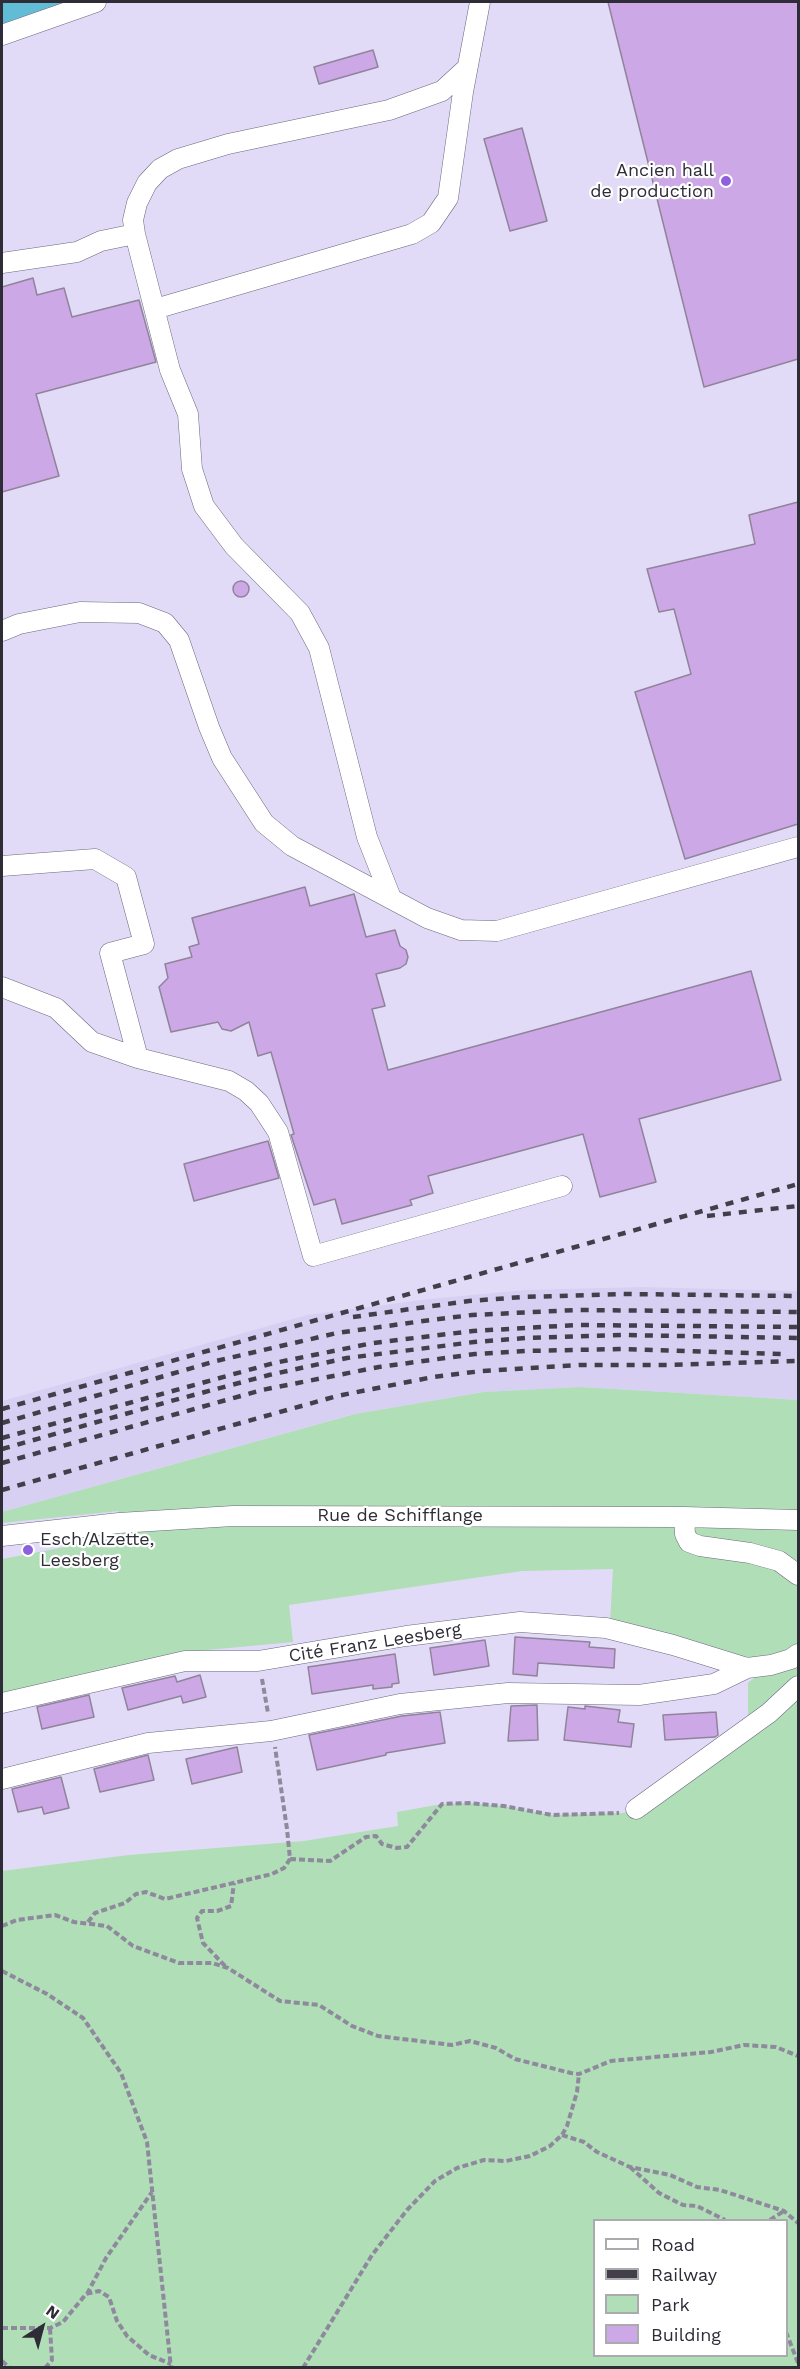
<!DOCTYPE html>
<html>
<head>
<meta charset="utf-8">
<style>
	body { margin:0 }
	#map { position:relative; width:800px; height:2369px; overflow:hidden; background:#e2dbf7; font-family:"Work Sans",sans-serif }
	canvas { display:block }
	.frame { position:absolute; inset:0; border:3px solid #2e2c36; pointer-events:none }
	.legend { position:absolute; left:593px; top:2219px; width:195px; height:138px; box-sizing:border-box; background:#fff; border:2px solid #ababaf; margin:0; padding:8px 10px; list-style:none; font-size:18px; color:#2e2c36 }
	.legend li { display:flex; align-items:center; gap:12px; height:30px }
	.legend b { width:30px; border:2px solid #ababaf }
	.north { position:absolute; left:12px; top:2297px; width:60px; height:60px; -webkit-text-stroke:4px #fff; paint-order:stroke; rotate:36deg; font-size:16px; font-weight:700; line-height:24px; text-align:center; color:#2e2c36 }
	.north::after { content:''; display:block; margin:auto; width:21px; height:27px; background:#2e2c36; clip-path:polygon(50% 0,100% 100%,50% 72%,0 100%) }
</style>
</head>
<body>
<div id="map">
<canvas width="800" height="2369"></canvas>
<div class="frame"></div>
<ul class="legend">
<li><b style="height:8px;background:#fff"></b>Road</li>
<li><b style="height:8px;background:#423f4b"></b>Railway</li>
<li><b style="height:16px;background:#b0deb6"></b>Park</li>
<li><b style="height:16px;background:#cca9e6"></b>Building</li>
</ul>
<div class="north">N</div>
</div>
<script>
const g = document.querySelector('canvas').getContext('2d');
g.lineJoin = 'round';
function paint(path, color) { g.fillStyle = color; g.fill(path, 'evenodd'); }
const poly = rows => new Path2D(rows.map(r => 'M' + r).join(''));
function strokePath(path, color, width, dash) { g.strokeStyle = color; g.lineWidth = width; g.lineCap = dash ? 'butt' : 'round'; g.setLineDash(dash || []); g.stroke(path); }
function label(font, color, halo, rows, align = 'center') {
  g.font = font + ' "Work Sans",sans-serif'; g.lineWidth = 4.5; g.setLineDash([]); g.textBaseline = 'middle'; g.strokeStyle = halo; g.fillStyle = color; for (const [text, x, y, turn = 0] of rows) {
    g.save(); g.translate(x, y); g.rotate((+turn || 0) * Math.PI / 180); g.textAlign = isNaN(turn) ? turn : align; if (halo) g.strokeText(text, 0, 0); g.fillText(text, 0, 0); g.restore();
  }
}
paint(poly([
	[642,1287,798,1291,798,1400,580,1387,484,1392,354,1414,2,1512,2,1401,307,1315,429,1299,525,1290]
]), '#d8d0f3');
paint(poly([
	[580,1387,798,1400,798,2367,2,2367,2,1871,129,1855,304,1841,398,1826,397,1812,442,1804,469,1803,504,1806,552,1815,623,1813,636,1808,748,1734,748,1683,770,1665,610,1622,613,1569,522,1571,289,1605,293,1642,186,1652,2,1694,2,1559,117,1537,119,1511,2,1523,2,1512,355,1414,484,1392],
	[594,2220,786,2220,786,2356,594,2356]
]), '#b0deb6');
strokePath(poly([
	[2,18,61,2]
]), '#63bcd6', 34);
const building = poly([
	[608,2,798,2,798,359,704,387,608,2],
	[373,50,378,67,319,84,314,67,373,50],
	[522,128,547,221,510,231,484,139,522,128],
	[33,278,37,295,64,288,72,317,139,300,156,362,36,394,59,476,2,492,2,287,33,278],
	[798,502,798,824,685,859,635,692,691,674,674,609,659,612,647,569,755,544,749,515,798,502],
	'233 589a8 8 0 1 1 16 0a8 8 0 1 1-16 0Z',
	[305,887,310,906,354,894,366,937,395,930,400,946,406,950,408,957,406,964,400,968,376,974,385,1006,372,1009,388,1070,751,971,781,1080,639,1119,656,1182,600,1197,583,1134,428,1176,433,1193,410,1200,412,1205,342,1224,335,1199,314,1205,291,1135,294,1134,271,1052,258,1056,249,1022,231,1031,222,1029,218,1022,171,1032,159,987,168,978,165,964,192,957,189,947,199,944,192,918,305,887],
	[268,1141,279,1178,194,1201,184,1164,268,1141],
	[515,1637,590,1642,589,1647,615,1649,614,1668,538,1663,537,1676,513,1674,515,1637],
	[485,1640,489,1666,434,1675,430,1648,485,1640],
	[395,1654,399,1683,392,1684,392,1687,373,1689,373,1685,312,1694,308,1667,395,1654],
	[200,1675,206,1697,183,1703,181,1696,128,1710,122,1688,175,1676,177,1682,200,1675],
	[89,1695,94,1717,42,1729,37,1707,89,1695],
	[537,1705,538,1740,508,1741,511,1706,537,1705],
	[585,1706,620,1710,618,1722,634,1724,631,1747,564,1740,568,1707,585,1709,585,1706],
	[440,1712,445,1743,386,1753,386,1755,317,1770,309,1735,402,1716,440,1712],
	[716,1712,718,1735,715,1737,665,1740,663,1715,716,1712],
	[237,1747,242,1772,192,1784,186,1759,237,1747],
	[148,1755,154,1780,100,1792,94,1769,148,1755],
	[61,1777,69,1808,44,1814,42,1807,18,1812,12,1789,61,1777]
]);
paint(building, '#cca9e6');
strokePath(building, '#90839a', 1.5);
const minor = poly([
	[2,35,96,2],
	[135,234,133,220,137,203,147,183,160,169,178,159,228,144,389,110,442,91,467,68],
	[2,263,77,252,101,241,135,234,170,370,188,414,192,469,204,506,234,546,300,613,319,648,367,837,391,898],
	[155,309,412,234,431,223,448,198,463,92,480,2],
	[2,631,19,624,80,612,139,613,165,623,179,640,209,727,222,758,264,823,292,846,427,918,461,930,497,931,798,847],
	[2,866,95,859,126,877,144,944,110,953,138,1058],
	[2,987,56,1008,92,1042,138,1058,229,1081,246,1091,259,1103,278,1132,313,1256,562,1186],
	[684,1517,685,1534,689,1542,700,1546,750,1553,779,1561,798,1575],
	[2,1536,119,1523,233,1516,684,1517,798,1520],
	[2,1703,185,1661,258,1661,406,1636,520,1622,606,1628,673,1645,747,1668],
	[2,1779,148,1743,271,1731,400,1704,508,1693,639,1695,714,1684,747,1668,771,1665,791,1659,798,1654],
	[636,1809,769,1713,798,1686]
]);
strokePath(minor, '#6c667e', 21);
strokePath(poly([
	[262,1679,268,1713],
	[290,1859,330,1861,366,1837,376,1836,382,1844,397,1848,407,1847,442,1804,469,1803,504,1806,552,1815,619,1813],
	[88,1922,95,1913,125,1903,136,1894,146,1892,165,1899,272,1874,284,1868,290,1859,287,1829,275,1747],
	[2,1926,17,1920,55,1915,74,1922,107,1926,133,1946,179,1963,212,1963,228,1968,280,2001,319,2005,352,2026,378,2036,452,2045,470,2041,496,2048,515,2059,571,2073,579,2074,611,2061,711,2052,744,2045,776,2047,798,2056],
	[225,1966,203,1943,197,1918,202,1911,217,1911,231,1906,234,1883],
	[2,1971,47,1994,83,2018,121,2073,147,2142,171,2368],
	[562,2135,584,2142,597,2152,630,2167,670,2175,697,2187,720,2190,784,2211,798,2223],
	[630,2167,659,2193,683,2205,697,2206,725,2220],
	[770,2220,784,2211],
	[87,2294,106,2258,152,2192],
	[2,2328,50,2328,63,2322,86,2294,99,2291,109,2297,117,2321,127,2336,149,2355,171,2364],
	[786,2332,798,2363],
	[2,2361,10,2368],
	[45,2368,52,2360,50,2328],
	[303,2368,372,2255,407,2210,435,2181,457,2168,484,2160,506,2161,530,2156,550,2146,562,2135,567,2126,577,2092,579,2074]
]), '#8e899d', 4, [6, 3]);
strokePath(minor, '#fff', 20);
strokePath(poly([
	[707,1216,798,1206],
	[353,1317,469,1301,523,1297,623,1294,798,1296],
	[2,1409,798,1184],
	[2,1423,216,1361,337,1333,423,1321,472,1315,577,1310,798,1312],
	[2,1438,274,1363,373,1343,473,1331,577,1325,798,1327],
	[2,1449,171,1401,269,1375,347,1358,474,1342,526,1338,622,1335,798,1338],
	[2,1463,262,1390,379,1367,475,1354,526,1351,622,1349,784,1354],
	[2,1490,337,1396,433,1377,482,1371,580,1365,667,1365,798,1361]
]), '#423f4b', 4.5, [8, 8]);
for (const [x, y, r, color] of [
	[726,181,6,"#8d61dc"],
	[28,1550,6,"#8d61dc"]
]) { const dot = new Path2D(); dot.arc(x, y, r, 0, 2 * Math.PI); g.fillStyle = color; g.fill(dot); strokePath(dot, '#fff', 2); }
label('18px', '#2e2c36', '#fff', [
	["Ancien hall",714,171],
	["de production",714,192],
	["Esch/Alzette,",40,1540,"left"],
	["Leesberg",40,1561,"left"]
], 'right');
label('18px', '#2e2c36', '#fff', [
	["Rue de Schifflange",400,1516],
	["Cité Franz Leesberg",375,1643,-9]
]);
</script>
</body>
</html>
